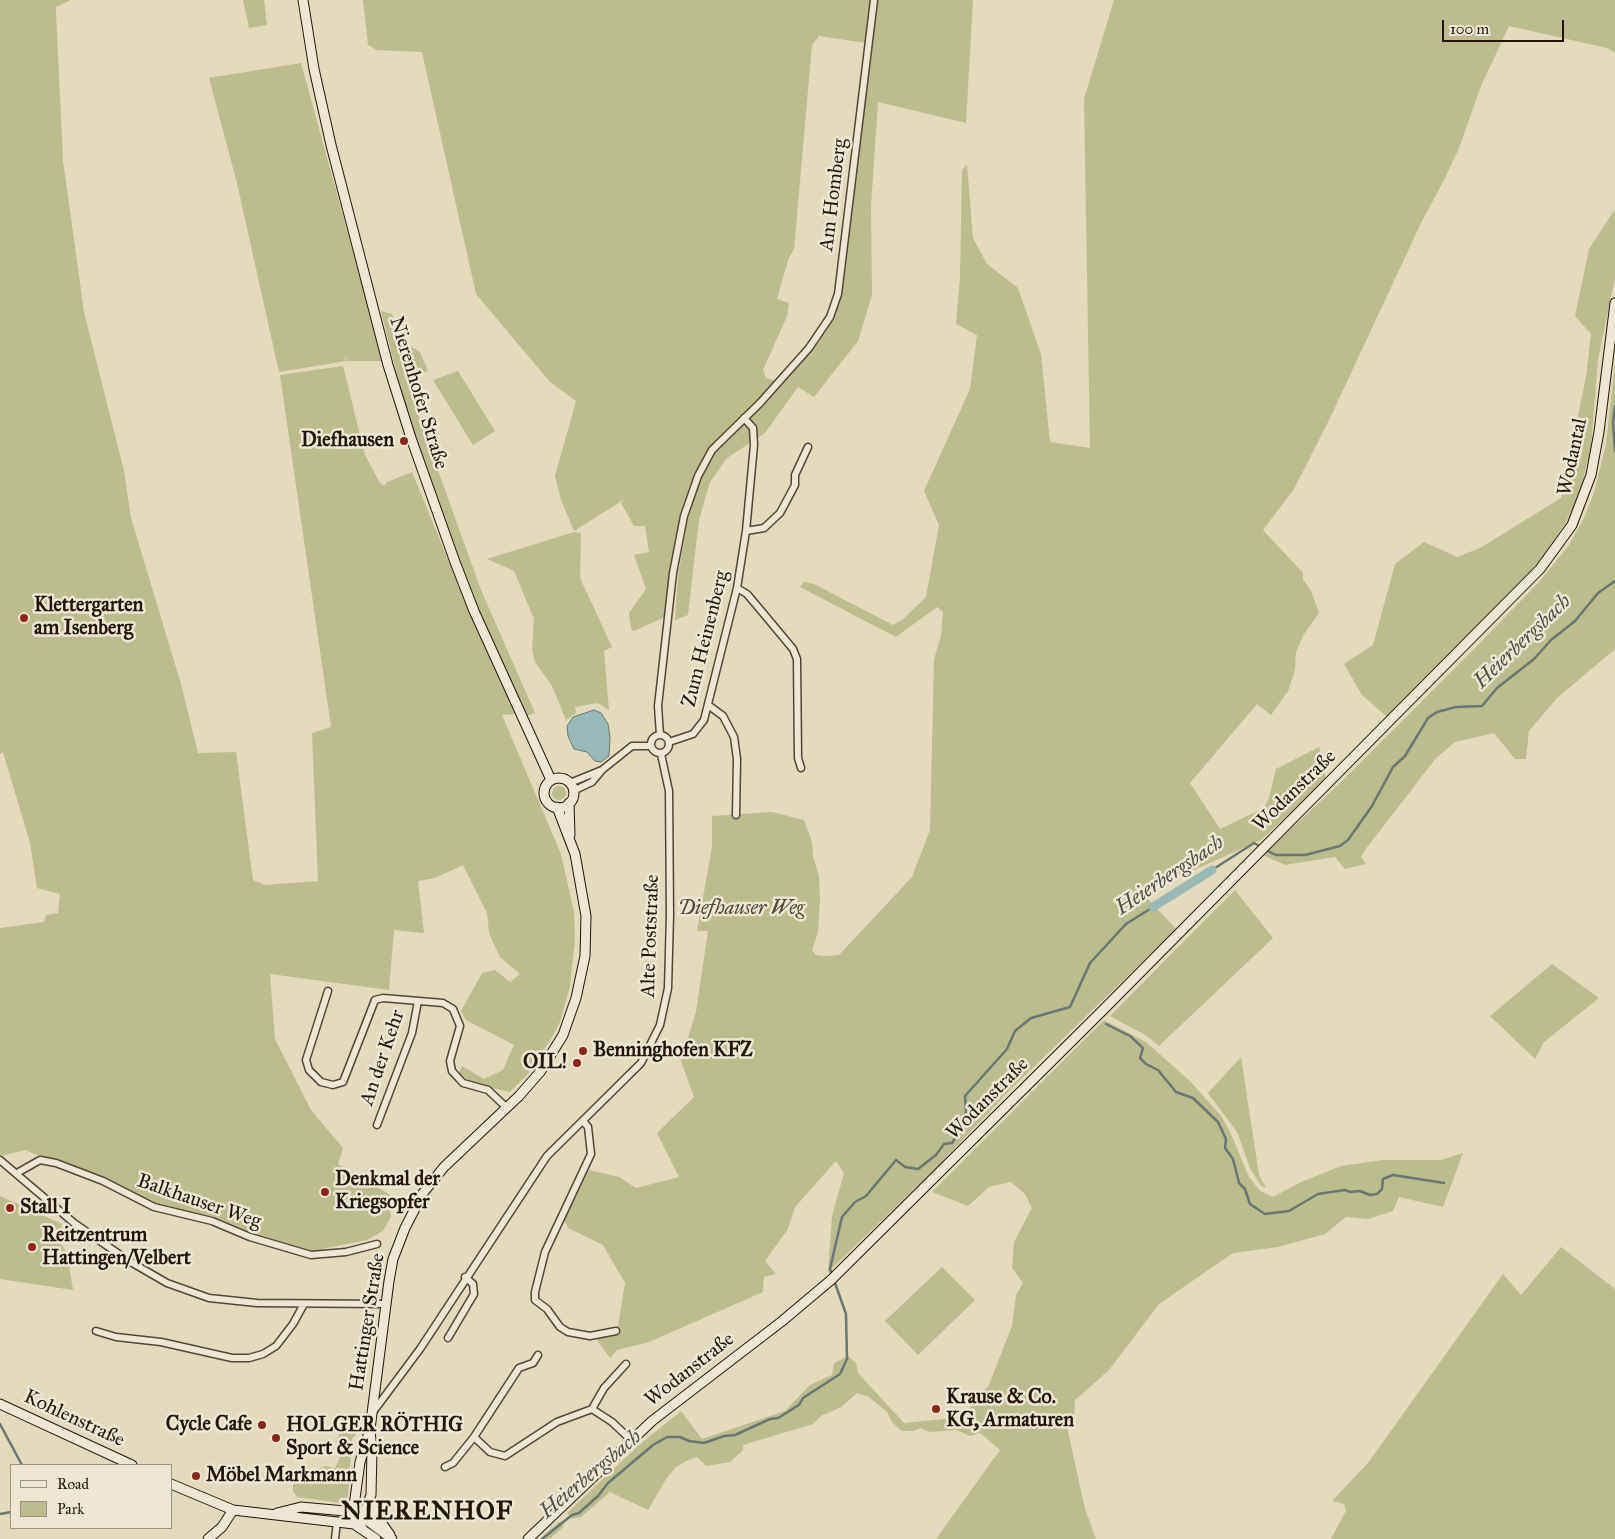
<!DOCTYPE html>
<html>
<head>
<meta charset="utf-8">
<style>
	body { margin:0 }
	#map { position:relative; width:1615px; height:1539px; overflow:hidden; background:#e4dabc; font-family:"IM FELL Great Primer",serif }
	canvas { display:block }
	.legend { position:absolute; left:10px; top:1464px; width:162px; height:65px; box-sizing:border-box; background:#ede7d3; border:1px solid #9d9383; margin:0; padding:6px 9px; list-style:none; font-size:15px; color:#24150b }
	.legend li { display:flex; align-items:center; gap:10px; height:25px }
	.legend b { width:25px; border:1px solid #9d9383 }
	.scale { position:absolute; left:1442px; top:20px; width:122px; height:22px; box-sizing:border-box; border:2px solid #24150b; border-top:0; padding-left:6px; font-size:15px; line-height:18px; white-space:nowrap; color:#24150b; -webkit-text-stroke:4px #ede7d3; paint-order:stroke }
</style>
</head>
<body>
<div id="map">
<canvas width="1615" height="1539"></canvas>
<ul class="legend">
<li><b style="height:6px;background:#ede7d3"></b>Road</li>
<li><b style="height:14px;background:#bbbd8c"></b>Park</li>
</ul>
<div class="scale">100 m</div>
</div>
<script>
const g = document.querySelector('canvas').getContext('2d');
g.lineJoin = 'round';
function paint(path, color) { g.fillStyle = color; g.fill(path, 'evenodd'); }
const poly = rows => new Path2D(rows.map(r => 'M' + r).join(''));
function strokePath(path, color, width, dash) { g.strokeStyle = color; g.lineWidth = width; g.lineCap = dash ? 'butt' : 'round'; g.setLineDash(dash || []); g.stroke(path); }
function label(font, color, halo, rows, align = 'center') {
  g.font = font + ' "IM FELL Great Primer",serif'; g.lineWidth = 5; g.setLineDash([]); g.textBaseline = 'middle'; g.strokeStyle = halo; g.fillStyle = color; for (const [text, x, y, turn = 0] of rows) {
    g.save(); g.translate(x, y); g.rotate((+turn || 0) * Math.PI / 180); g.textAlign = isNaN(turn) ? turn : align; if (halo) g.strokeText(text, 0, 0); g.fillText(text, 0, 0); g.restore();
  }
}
paint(poly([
	[0,0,71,0,56,7,56,13,63,160,84,312,124,471,131,518,181,684,198,753,236,752,253,880,265,885,318,881,312,733,331,727,280,375,343,366,365,455,380,483,384,486,387,482,412,472,480,637,515,714,502,715,561,854,574,912,575,940,570,986,560,1022,551,1039,527,1075,510,1092,472,1083,459,1073,462,1066,484,1079,503,1070,514,1045,466,1020,461,1011,482,973,495,970,510,982,520,974,500,957,489,933,487,913,463,865,435,878,418,881,424,933,394,930,389,990,270,974,275,1039,311,1110,343,1148,338,1164,392,1196,389,1204,391,1216,383,1231,367,1240,312,1251,253,1233,213,1216,168,1208,25,1150,0,1156,0,928,44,922,46,915,58,913,60,894,37,888,30,843,3,752,0,754],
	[243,0,264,0,267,25,249,28],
	[363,0,871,0,866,43,819,36,812,45,794,249,788,260,777,299,789,303,787,316,763,370,766,378,776,381,787,377,811,349,840,295,877,0,973,0,966,123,878,102,871,206,872,295,858,341,814,397,798,387,765,433,727,458,710,482,699,520,688,615,675,620,678,575,688,519,701,478,715,454,709,450,694,474,680,513,669,573,665,617,634,631,631,629,629,613,646,589,634,555,649,552,645,526,634,526,621,503,625,499,574,531,561,500,555,476,576,401,550,382,476,294,422,52,377,50,368,45],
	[1114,0,1615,0,1615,53,1607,48,1509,26,1481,86,1459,148,1446,176,1421,223,1330,418,1294,489,1263,530,1303,573,1303,579,1311,591,1319,613,1304,634,1296,652,1295,670,1288,691,1271,715,1257,704,1190,783,1220,829,1264,808,1269,798,1276,769,1319,747,1326,780,1261,840,1154,888,1145,896,1176,929,1009,1091,934,1170,828,1272,832,1216,844,1173,836,1161,795,1207,788,1229,765,1261,776,1274,764,1277,763,1292,649,1342,617,1350,610,1358,597,1340,618,1326,625,1283,603,1245,568,1228,563,1218,589,1170,619,1177,636,1188,679,1177,657,1133,694,1097,681,1061,696,1012,708,931,697,931,712,847,712,816,772,812,804,820,812,842,813,856,819,877,820,900,818,932,812,950,816,955,824,956,839,955,912,877,930,830,934,660,941,635,943,612,937,607,896,637,800,587,804,582,814,584,893,625,902,620,926,597,939,525,924,491,970,389,977,335,956,324,960,276,962,170,967,165,973,238,987,264,1018,288,1041,354,1050,442,1090,448,1084,99],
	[301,63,383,361,347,361,345,353,346,361,279,372,237,183,209,78],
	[1615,209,1615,278,1598,359,1591,447,1580,493,1565,524,1536,566,1465,641,1387,717,1362,695,1344,664,1373,645,1395,564,1424,542,1457,557,1480,548,1561,498,1586,377,1591,334,1575,316,1589,249],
	[381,311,392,314,401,340,420,352,428,371,407,380,412,398,481,590,535,713,526,716,470,590,419,448,397,375],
	[1615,363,1615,649,1556,699,1529,731,1526,759,1515,759,1494,733,1455,742,1436,758,1365,850,1361,857,1366,864,1345,869,1335,857,1285,865,1263,855,1339,784,1474,649,1540,581,1569,545,1584,518,1594,493,1606,444],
	[458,371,495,431,473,445,433,380],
	[574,532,581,533,580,578,612,647,604,651,609,710,598,703,575,707,576,713,566,720,552,686,535,662,532,650,534,619,514,571,487,559],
	'552 793a7 7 0 1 1 14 0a7 7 0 1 1-14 0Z',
	[1235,890,1273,938,1159,1046,1147,1036,1110,1016],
	[1552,964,1599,998,1544,1042,1535,1059,1490,1016],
	[1104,1020,1146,1042,1190,1081,1222,1117,1231,1134,1249,1177,1260,1191,1273,1197,1299,1183,1341,1166,1383,1160,1441,1160,1463,1153,1443,1207,1399,1197,1393,1211,1368,1219,1346,1217,1325,1234,1278,1247,1233,1253,1159,1304,1109,1370,1075,1400,1074,1417,1067,1427,1085,1509,1096,1539,936,1539,1000,1450,980,1433,970,1436,956,1430,930,1432,920,1428,914,1431,902,1431,892,1422,887,1412,869,1397,857,1393,841,1407,821,1416,813,1424,743,1445,743,1450,730,1462,706,1466,697,1457,686,1461,676,1467,666,1479,648,1510,610,1492,581,1517,572,1519,567,1513,639,1445,681,1411,702,1439,785,1411,810,1385,832,1375,834,1363,848,1356,856,1363,858,1373,904,1423,965,1417,976,1397,988,1387,1012,1326,1016,1295,1023,1283,1012,1268,1014,1242,1032,1208,1025,1194,1011,1182,989,1187,968,1206,932,1192],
	[1241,1057,1259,1175,1266,1188,1261,1186,1250,1168,1237,1132,1208,1093],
	[0,1196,62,1224,59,1241,67,1253,73,1290,0,1279],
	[1561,1247,1615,1289,1615,1539,1331,1539,1346,1511,1344,1504,1332,1501,1368,1463,1503,1274,1521,1295],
	[942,1267,975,1300,918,1355,885,1321],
	[350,1425,356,1429,357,1433,352,1439,348,1497,341,1503,297,1497,293,1491,293,1483,297,1478,325,1466,335,1468,342,1453,336,1442,342,1426],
	[560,1521,564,1526,550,1539,540,1539]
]), '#bbbd8c');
const water = poly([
	[594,710,601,713,608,724,610,737,609,756,601,762,595,761,587,752,574,749,568,736,567,726,573,717,594,710]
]);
paint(water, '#97b9b8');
strokePath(water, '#697773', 1);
strokePath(poly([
	[1615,406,1613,423,1615,451],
	[1266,850,1276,855,1305,855,1340,846,1348,840,1372,806,1393,767,1405,756,1428,718,1437,712,1456,707,1482,706,1497,688,1534,659,1551,640,1575,621,1598,593,1615,581],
	[1212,870,1254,843,1261,847],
	[1106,1024,1130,1036,1143,1048,1140,1058,1146,1064,1158,1070,1176,1092,1193,1098,1218,1122,1226,1139,1225,1148,1233,1159,1239,1183,1245,1189,1250,1204,1265,1214,1289,1211,1318,1194,1345,1190,1350,1192,1360,1191,1370,1195,1377,1194,1382,1189,1383,1179,1393,1175,1444,1183],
	[0,1424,22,1465],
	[0,1514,11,1512],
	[542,1539,572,1515,579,1513,598,1496,608,1483,653,1445,667,1437,680,1437,689,1441,704,1443,724,1436,735,1435,770,1419,778,1418,799,1405,803,1398,840,1374,847,1359,846,1314,830,1269,842,1217,855,1202,866,1196,896,1160,905,1167,918,1169,936,1155,944,1144,952,1143,964,1124,966,1111,965,1096,1007,1049,1015,1031,1031,1018,1070,1007,1090,963,1126,924,1153,907]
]), '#697773', 2.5);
strokePath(poly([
	[1153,907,1212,870]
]), '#97b9b8', 9);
const street = poly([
	[746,531,764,528,780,513,795,485,795,475,808,447],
	[737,588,747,594,758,607,793,649,797,659,798,758,801,768],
	[708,705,723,716,734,737,737,759,736,815],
	'651 744a9 9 0 1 1 18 0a9 9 0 1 1-18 0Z',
	[660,735,658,706,673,573,684,516,698,476,712,450,760,403,809,348,830,317,838,294,874,0],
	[669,742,693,734,704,720,737,588,746,531,754,445,753,428,744,418],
	[570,783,602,770],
	[573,791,592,782,602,770,632,746,651,746],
	[328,991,306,1060,309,1070,321,1082,333,1085,343,1082,375,1000,383,998,443,1003,453,1009,460,1026,450,1061,452,1071,463,1083,488,1090,507,1108],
	[583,1121,588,1127,591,1154,545,1252,535,1292,535,1300,547,1309,560,1327,568,1332,590,1336,616,1331],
	[377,1125,412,1033,418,1001],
	[0,1160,74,1223,129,1261,167,1283,209,1298,257,1303,385,1304],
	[17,1173,40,1160,56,1163,103,1181,154,1207,212,1221,250,1237,311,1255,346,1252,377,1244],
	[96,1331,116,1337,161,1342,232,1358,249,1358,263,1354,276,1346,293,1324,304,1304],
	[448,1338,474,1294,473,1284,465,1277],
	[592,1409,604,1388,626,1364],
	[373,1412,420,1349,547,1156,641,1063,660,1025,668,988,670,915,669,791,661,754],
	[474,1437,490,1452,505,1456,557,1422,592,1409,612,1422,631,1440],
	[445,1467,453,1463,474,1437,519,1368,533,1363,538,1355],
	[335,1539,337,1521]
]);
const secondary = poly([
	[303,0,314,69,331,145,388,365,411,438,455,562,474,611,551,780],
	'544 793a15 15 0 1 1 30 0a15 15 0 1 1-30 0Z',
	[569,803,570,835],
	[0,1404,132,1465],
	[171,1484,233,1510,354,1524,376,1539],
	[370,1500,374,1512,390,1535],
	[277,1513,301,1507,345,1511,361,1516,392,1539],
	[357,1517,365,1511,371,1495,372,1449,370,1431],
	[362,1528,353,1513,360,1462,370,1429,389,1281,393,1259,405,1228,423,1193,444,1167,519,1096,540,1072,563,1035,576,998,585,956,586,916,575,854,557,807],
	[208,1539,222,1527,233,1510],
	[528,1539,652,1421,781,1322,831,1280,1100,1013,1540,569,1572,525,1591,475,1599,432,1615,303]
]);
strokePath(street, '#544637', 9);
strokePath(secondary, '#24150b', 11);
strokePath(street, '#ede7d3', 6);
strokePath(secondary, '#ede7d3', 9);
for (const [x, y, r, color] of [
	[404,441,5,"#8f2418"],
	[24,618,5,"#8f2418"],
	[583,1051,5,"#8f2418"],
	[577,1063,5,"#8f2418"],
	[325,1192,5,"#8f2418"],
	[10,1208,5,"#8f2418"],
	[32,1247,5,"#8f2418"],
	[936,1409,5,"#8f2418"],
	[262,1425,5,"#8f2418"],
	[276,1438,5,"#8f2418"],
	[196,1476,5,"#8f2418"]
]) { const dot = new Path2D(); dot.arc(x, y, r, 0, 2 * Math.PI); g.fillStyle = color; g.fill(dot); strokePath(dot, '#ede7d3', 2); }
label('20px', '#24150b', '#ede7d3', [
	["Am Homberg",834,195,-83],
	["Nierenhofer Straße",418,393,73],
	["Wodantal",1573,457,-78],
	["Zum Heinenberg",706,639,-76],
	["Wodanstraße",1295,791,-44],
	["Alte Poststraße",651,936,-88],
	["An der Kehr",383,1058,-71],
	["Wodanstraße",988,1099,-45],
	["Balkhauser Weg",199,1202,19],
	["Hattinger Straße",368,1322,-81],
	["Wodanstraße",690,1370,-38],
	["Kohlenstraße",74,1419,25]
]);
label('bold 20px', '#24150b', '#ede7d3', [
	["Diefhausen",394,441,"right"],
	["Klettergarten",34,606],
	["am Isenberg",34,629],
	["Benninghofen KFZ",593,1051],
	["OIL!",567,1063,"right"],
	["Denkmal der",335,1180],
	["Kriegsopfer",335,1203],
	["Stall I",20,1208],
	["Reitzentrum",42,1236],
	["Hattingen/Velbert",42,1259],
	["Krause & Co.",946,1398],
	["KG, Armaturen",946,1421],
	["Cycle Cafe",252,1425,"right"],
	["HOLGER RÖTHIG",286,1426],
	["Sport & Science",286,1449],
	["Möbel Markmann",206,1476]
], 'left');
label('italic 20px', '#514732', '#ede7d3', [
	["Diefhauser Weg",741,909]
]);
label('italic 21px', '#4c4e48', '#ede7d3', [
	["Heierbergsbach",1523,642,-44],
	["Heierbergsbach",1170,876,-34],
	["Heierbergsbach",591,1475,-40]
]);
g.letterSpacing = '1px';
label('bold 25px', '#24150b', '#ede7d3', [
	["NIERENHOF",427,1513]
]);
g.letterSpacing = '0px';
</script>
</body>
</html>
